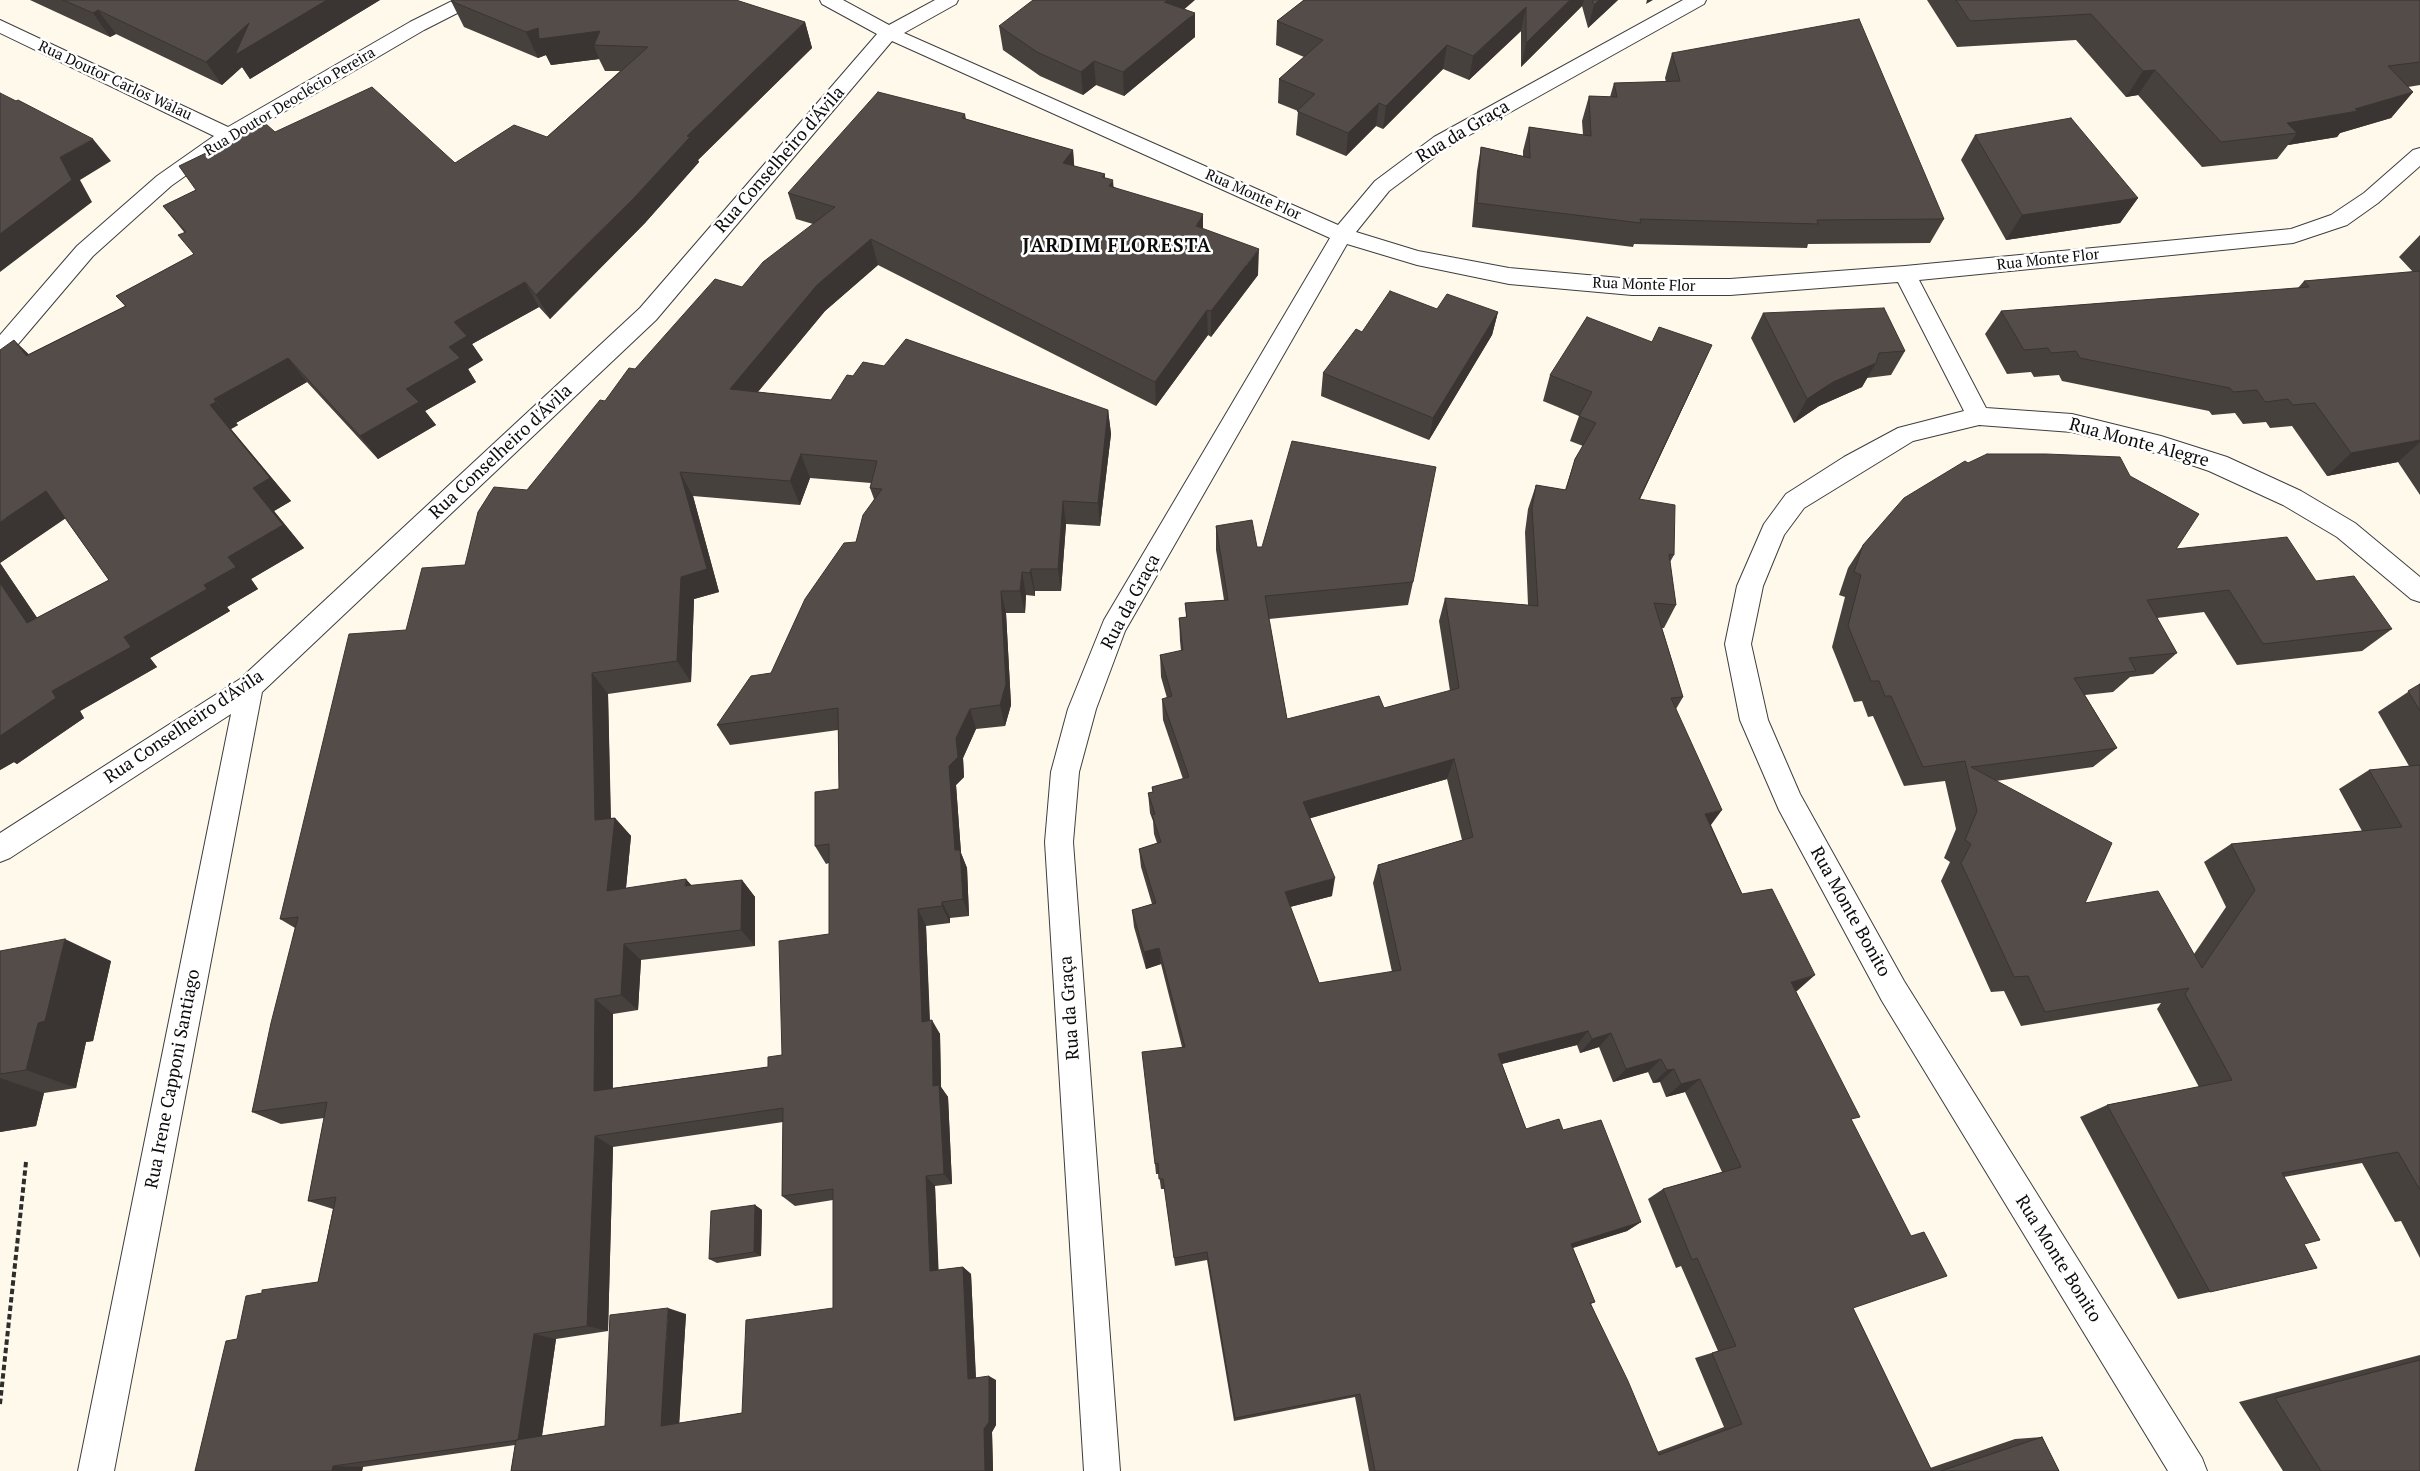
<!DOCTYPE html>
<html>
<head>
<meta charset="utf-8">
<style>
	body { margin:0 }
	canvas { display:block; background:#fef9eb }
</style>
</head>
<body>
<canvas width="2420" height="1471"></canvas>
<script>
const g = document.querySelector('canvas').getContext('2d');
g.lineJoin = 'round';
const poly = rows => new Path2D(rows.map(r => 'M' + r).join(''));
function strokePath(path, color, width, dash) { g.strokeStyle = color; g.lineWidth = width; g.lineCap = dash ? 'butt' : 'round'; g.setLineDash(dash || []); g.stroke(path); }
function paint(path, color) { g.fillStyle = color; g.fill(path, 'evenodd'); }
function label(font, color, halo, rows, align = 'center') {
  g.font = font + ' "PT Serif",serif'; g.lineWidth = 5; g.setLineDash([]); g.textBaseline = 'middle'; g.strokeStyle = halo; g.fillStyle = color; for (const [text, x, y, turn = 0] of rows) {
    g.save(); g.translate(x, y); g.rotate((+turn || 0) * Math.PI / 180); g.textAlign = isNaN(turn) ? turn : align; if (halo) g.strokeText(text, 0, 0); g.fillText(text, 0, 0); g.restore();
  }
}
const minor = poly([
	[454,0,477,0,475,4,424,30,236,140,171,186,93,256,8,356,0,358,0,335,77,246,157,176,214,136,0,33,0,20,228,127,410,22,454,0],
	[820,0,843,0,889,25,935,0,958,0,956,4,904,33,1338,225,1375,181,1434,137,1683,0,1706,0,1704,4,1448,147,1389,191,1356,232,1418,251,1509,268,1632,279,1730,279,1905,266,2291,229,2331,215,2364,193,2413,150,2420,148,2420,166,2378,203,2347,225,2293,243,1919,280,1986,408,2072,414,2161,436,2227,457,2301,491,2355,523,2420,577,2420,602,2411,599,2337,537,2283,505,2209,471,2159,454,2072,432,1979,425,1913,441,1804,508,1784,535,1763,586,1751,644,1768,720,1800,794,1904,981,2202,1458,2207,1471,2168,1471,1882,1001,1779,810,1740,720,1725,644,1737,586,1764,524,1786,494,1844,457,1898,428,1964,411,1898,282,1730,295,1632,295,1509,284,1417,265,1347,244,1125,631,1096,709,1079,772,1073,842,1120,1471,1084,1471,1045,842,1051,772,1068,709,1104,620,1330,238,892,41,656,320,262,692,114,1471,78,1471,231,714,10,858,0,862,0,833,240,679,640,308,877,34,822,4,820,0]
]);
strokePath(minor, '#3e3e3e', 2);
strokePath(poly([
	[0,1404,26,1162]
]), '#2d2d2d', 4, [5.5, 3]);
paint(minor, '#fff');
paint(poly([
	[30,0,380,0,250,79,242,67,222,85,116,34,110,37],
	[1304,0,1618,0,1588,28,1582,6,1521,67,1521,31,1469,80,1443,69,1383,129,1376,126,1346,156,1296,135,1298,111,1278,103,1279,79,1304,57,1276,45,1277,21],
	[1927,0,2420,0,2420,85,2408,87,2413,92,2391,118,2340,133,2337,137,2288,145,2277,159,2202,167,2138,95,2126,97,2076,40,1957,47],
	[451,1,805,22,812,48,698,160,699,162,645,223,550,319,539,307,472,344,483,360,468,369,476,382,425,411,436,425,378,459,307,382,236,423,238,425,231,429,291,501,274,511,304,548,251,579,258,589,227,607,230,611,150,658,157,667,80,711,84,718,17,764,14,762,0,770,0,563,37,618,109,580,65,518,0,563,29,354,125,306,116,296,194,254,184,232,163,206,196,190,275,132,455,163,547,137,620,71,605,71,599,59,551,65,546,55,538,58,464,27],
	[1184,9,1195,37,1124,96,1096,85,1083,95,1040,76,1003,50,999,26],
	[1672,53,1944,219,1930,243,1808,244,1807,248,1634,244,1633,247,1472,227,1477,171,1481,147,1523,156,1523,151,1529,127,1583,135,1582,121,1589,96,1610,97,1614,83,1666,82,1665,78],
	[965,114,966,119,1073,150,1074,166,1105,174,1105,178,1114,187,1203,229,1258,275,1211,337,1208,335,1156,406,878,265,825,311,758,392,831,400,853,376,884,366,1108,410,1111,434,1100,526,1066,524,1061,591,1035,591,1035,596,1026,595,1025,613,1006,613,1011,705,1005,726,976,729,963,758,964,777,956,785,961,853,967,868,969,916,950,918,950,923,926,926,930,1020,940,1034,941,1087,948,1097,952,1184,935,1186,938,1270,963,1267,971,1274,976,1378,996,1380,996,1425,992,1432,993,1471,511,1471,515,1445,363,1467,362,1471,195,1471,237,1339,318,1282,333,1209,308,1201,324,1118,281,1124,252,1112,295,928,280,919,406,630,465,565,527,490,605,401,635,369,742,287,813,224,796,219,788,193],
	[810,478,871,483,870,488,874,499,856,542,771,673,717,725,730,745,838,730,839,789,815,846,826,864,829,863,829,934,782,1055,768,1067,613,1088,613,1014,638,1010,641,960,755,946,755,897,742,880,692,886,626,888,631,836,615,818,611,818,608,694,691,682,694,599,719,592,693,496,800,505],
	[783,1122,782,1196,795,1206,833,1200,833,1308,742,1413,679,1423,686,1314,605,1426,542,1436,556,1339,608,1331,613,1147],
	[1975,135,2138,198,2120,223,2006,240,1961,160],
	[2420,235,2420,495,2398,462,2327,476,2292,426,2270,428,2266,422,2243,424,2235,413,2212,415,2209,411,2062,381,2059,375,2034,377,2031,372,2007,374,1985,334,2001,311,2298,288,2304,281,2413,272,2399,257],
	[1437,309,1498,312,1492,335,1429,440,1321,396,1323,373,1362,332],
	[1763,313,1905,351,1891,375,1867,378,1862,387,1819,406,1794,423,1751,338],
	[1700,371,1640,499,1674,555,1670,562,1676,605,1664,628,1662,628,1683,697,1676,709,1711,825,1742,894,1797,991,1796,991,1852,1121,1853,1308,1930,1468,2015,1439,2042,1437,2059,1471,1369,1471,1355,1397,1234,1421,1207,1260,1175,1266,1165,1189,1161,1189,1159,1174,1156,1174,1155,1164,1182,1047,1161,964,1146,969,1134,927,1132,910,1152,904,1141,867,1139,849,1157,843,1154,834,1153,821,1150,813,1148,793,1153,792,1152,787,1183,779,1163,720,1162,699,1167,698,1161,677,1160,655,1181,651,1180,641,1179,618,1186,617,1185,603,1224,600,1216,550,1216,526,1257,547,1413,582,1408,605,1269,619,1287,719,1384,708,1450,691,1439,621,1445,598,1528,605,1525,532,1528,509,1536,485,1565,490,1575,459,1583,446,1570,441,1579,416,1543,401,1550,375],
	[1447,779,1462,840,1378,865,1373,883,1392,972,1319,983,1290,907,1332,896,1310,818],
	[1577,1045,1580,1053,1599,1047,1613,1082,1648,1072,1653,1083,1660,1082,1666,1097,1685,1092,1722,1172,1663,1189,1648,1199,1676,1268,1681,1266,1718,1351,1695,1358,1724,1427,1657,1452,1591,1304,1595,1302,1573,1248,1627,1231,1641,1222,1563,1130,1526,1129,1502,1064],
	[1968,463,2130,476,2176,549,2316,581,2392,629,2362,651,2237,665,2204,612,2157,618,2177,653,2153,674,2130,677,2113,692,2085,695,2117,748,2093,767,1996,781,2085,903,2194,954,2226,907,2204,862,2231,844,2362,831,2339,789,2369,770,2409,766,2378,712,2420,684,2420,1258,2401,1221,2395,1222,2362,1163,2284,1177,2304,1244,2210,1292,2178,1299,2080,1117,2107,1105,2199,1087,2157,1009,2161,1003,2021,1026,2004,991,1991,992,1941,881,1950,862,1944,858,1956,829,1945,781,1904,786,1873,716,1868,717,1862,701,1854,702,1832,647,1845,597,1839,595,1848,568,1863,545],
	[0,951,111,961,93,1041,86,1042,76,1088,44,1093,36,1126,0,1132],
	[755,1205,762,1210,761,1256,717,1263,709,1259],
	[2420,1355,2420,1471,2283,1471,2239,1402]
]), '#47413e');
paint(poly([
	[327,0,380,0,250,79,242,67,222,85,206,62,249,23],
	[1167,0,1195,0,1165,26,1164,2],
	[1570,0,1584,0,1582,6,1521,67,1526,43],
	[1599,0,1618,0,1588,28,1594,5],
	[1647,0,1653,0,1646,4],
	[1526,7,1521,31,1469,80,1473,56],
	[98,10,116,34,110,37,93,13],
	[1195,13,1195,37,1124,96,1123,72],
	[805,22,812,48,698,160,699,162,645,223,550,319,536,295,687,136],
	[538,28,600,31,594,45,599,59,551,65,546,55,538,58,526,32],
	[1447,45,1443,69,1383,129,1386,106],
	[1094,61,1096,85,1083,95,1081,72],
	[2155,70,2138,95,2126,97,2143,71],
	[2413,92,2391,118,2340,133,2337,137,2288,145,2297,133,2287,123,2355,109],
	[1379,103,1376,126,1346,156,1348,133],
	[93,139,111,161,80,180,92,202,0,272,0,234,60,157],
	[1073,150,1075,176,1063,163],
	[1113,180,1115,206,1109,186],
	[2138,198,2120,223,2006,240,2022,215],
	[1203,214,1203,240,1196,226],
	[871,239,878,265,825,311,740,413,730,389,817,285],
	[1259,249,1258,275,1211,337,1211,311],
	[525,282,539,307,472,344,483,360,468,369,476,382,425,411,436,425,378,459,360,436,406,389,449,347,454,322],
	[1207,310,1208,335,1156,406,1155,382],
	[1498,312,1492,335,1429,440,1433,418],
	[14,340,39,364,26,356],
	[1712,345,1700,371,1628,524,1639,499],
	[288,358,307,382,236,423,214,399],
	[1876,363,1862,387,1819,406,1794,423,1807,399,1833,382],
	[216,402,238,425,231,429,291,501,274,511,304,548,251,579,258,589,227,607,230,611,150,658,157,667,80,711,84,718,17,764,14,762,0,770,0,736,52,691,124,637,204,585,228,557,253,488,210,405],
	[1108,410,1111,434,1100,526,1098,503],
	[2420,440,2420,442,2398,462,2327,476,2351,453],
	[801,454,810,478,800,505,790,481],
	[680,472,693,496,719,592,694,599,691,682,677,661],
	[46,491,72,514,0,563,0,522],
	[1063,501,1066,524,1061,591,1058,569],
	[0,563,55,644,27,623,0,583],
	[1031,569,1035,591,1035,596,1030,573],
	[1022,572,1026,595,1025,613,1020,591],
	[1001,591,1006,613,1011,705,1005,726,1000,705],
	[592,673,608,694,611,838,595,820],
	[970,709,976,729,963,758,964,777,956,785,961,853,967,868,969,916,963,899,955,850,949,766,956,738],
	[1454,759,1447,779,1301,821,1303,802],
	[1722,810,1708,829,1705,814],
	[615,818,631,836,624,908,607,891],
	[1335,878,1332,896,1282,909,1285,892],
	[686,879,701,896,685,886],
	[742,880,755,897,755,946,741,930],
	[942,902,950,918,950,923,942,906],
	[918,909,926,926,930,1036,922,1022],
	[65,939,111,961,93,1041,86,1042,76,1088,26,1070,38,1023],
	[624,944,641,960,638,1010,621,995],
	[1159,948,1161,964,1146,969,1144,952],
	[1815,975,1797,991,1774,997,1791,982],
	[595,999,613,1014,612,1103,594,1091],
	[932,1020,940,1034,941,1087,948,1097,952,1184,944,1174,933,1086],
	[1588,1031,1577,1045,1489,1067,1498,1054],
	[1611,1033,1599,1047,1580,1053,1592,1039],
	[1661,1059,1648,1072,1613,1082,1626,1069],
	[1674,1069,1660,1082,1653,1083,1667,1070],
	[0,1078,44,1093,36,1126,0,1132],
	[1700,1079,1685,1092,1666,1097,1681,1084],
	[595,1136,613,1147,608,1331,587,1326],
	[926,1176,935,1186,939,1279,930,1271],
	[755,1205,762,1210,761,1256,754,1252],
	[1641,1222,1627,1231,1559,1252,1571,1244],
	[963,1267,971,1274,976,1383,968,1379],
	[668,1308,686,1314,679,1428,661,1426],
	[534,1334,556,1339,541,1442,518,1440],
	[989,1376,996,1380,996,1425,992,1432,993,1471,985,1471,984,1429],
	[333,1466,363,1467,362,1471,332,1471]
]), '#3a3532');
const building = poly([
	[63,0,327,0,235,55,249,23,206,62,98,10,93,13,63,0],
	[457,0,736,0,805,22,687,136,690,137,634,198,536,295,525,282,454,322,467,336,449,347,460,358,406,389,419,402,360,436,288,358,214,399,216,402,210,405,270,478,253,488,283,525,228,557,236,567,204,585,207,589,124,637,131,647,52,691,56,698,0,736,0,583,27,623,109,580,46,491,0,522,0,350,14,340,26,356,126,306,116,296,194,254,178,235,186,232,163,206,196,190,179,166,266,124,275,132,372,87,455,163,514,125,547,137,648,47,594,45,600,31,539,39,538,28,526,32,451,1,457,0],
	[1033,0,1167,0,1164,2,1195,13,1123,72,1094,61,1081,72,1037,52,999,26,1033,0],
	[1304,0,1570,0,1526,43,1526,7,1473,56,1447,45,1386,106,1379,103,1348,133,1297,111,1315,94,1279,79,1323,40,1277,21,1304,0],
	[1592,0,1599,0,1594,5,1592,0],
	[1956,0,2420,0,2420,62,2388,66,2413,92,2355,109,2358,111,2287,123,2297,133,2221,142,2155,70,2143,71,2091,14,1970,21,1956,0],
	[1859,19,1944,219,1817,220,1818,224,1640,219,1641,223,1477,203,1481,147,1530,158,1529,127,1591,136,1589,96,1617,97,1614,83,1680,81,1672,53,1859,19],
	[878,92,965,114,962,118,1073,150,1063,163,1105,174,1102,177,1113,180,1109,186,1203,214,1196,226,1259,249,1211,311,1207,310,1155,382,871,239,817,285,730,389,831,400,847,375,853,376,863,362,884,366,906,339,1108,410,1098,503,1063,501,1058,569,1031,569,1030,573,1022,572,1020,591,1001,591,1006,684,1000,705,970,709,956,738,958,757,949,766,955,850,960,850,963,899,942,902,942,906,918,909,922,1022,932,1020,933,1086,939,1085,944,1174,926,1176,930,1271,963,1267,968,1379,989,1376,989,1422,984,1429,985,1471,511,1471,516,1440,605,1426,610,1315,668,1308,661,1426,742,1413,746,1320,833,1308,833,1189,782,1196,783,1108,595,1136,587,1326,534,1334,518,1440,333,1466,332,1471,195,1471,226,1341,237,1339,246,1296,262,1293,262,1290,318,1282,336,1197,308,1201,327,1102,252,1112,271,1023,298,917,280,919,349,634,406,630,422,568,465,565,478,512,494,487,527,490,600,400,605,401,629,368,635,369,715,279,742,287,763,262,835,207,788,193,878,92],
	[801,454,877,461,870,488,882,489,863,515,856,542,844,543,805,599,771,673,751,676,717,725,838,708,839,789,815,792,815,846,829,844,829,934,779,941,782,1055,768,1057,768,1067,594,1091,595,999,621,995,624,944,741,930,742,880,685,886,686,879,607,891,615,818,595,820,592,673,677,661,681,577,707,569,680,472,790,481,801,454],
	[0,93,16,101,18,100,93,139,60,157,72,180,0,234,0,93],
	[2071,118,2138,198,2022,215,1975,135,2071,118],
	[2420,271,2420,440,2351,453,2315,403,2293,405,2288,399,2265,402,2257,390,2233,392,2230,388,2080,358,2076,351,2051,353,2048,348,2024,350,2001,311,2309,287,2304,281,2420,271],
	[1390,291,1437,309,1447,294,1498,312,1433,418,1323,373,1356,329,1362,332,1390,291],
	[1884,308,1905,351,1879,353,1876,363,1833,382,1807,399,1763,313,1884,308],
	[1587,317,1652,342,1659,327,1712,345,1639,499,1675,505,1674,555,1669,554,1676,605,1654,603,1683,697,1671,698,1722,810,1705,814,1726,860,1742,894,1772,889,1815,975,1791,982,1860,1117,1851,1119,1911,1236,1924,1232,1947,1276,1853,1308,1932,1471,1375,1471,1360,1394,1235,1418,1207,1252,1174,1258,1163,1179,1159,1179,1158,1163,1155,1164,1142,1052,1185,1047,1159,948,1144,952,1132,910,1156,903,1139,849,1161,842,1152,815,1155,814,1148,793,1153,792,1152,787,1189,777,1162,699,1172,696,1160,655,1183,650,1179,618,1187,617,1185,603,1228,600,1216,526,1252,520,1257,547,1262,547,1292,441,1436,467,1413,582,1265,596,1287,719,1379,696,1384,708,1459,688,1445,598,1538,606,1532,508,1536,485,1566,490,1575,459,1596,423,1579,416,1592,392,1550,375,1587,317],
	[1454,759,1473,837,1378,865,1401,970,1319,983,1285,892,1335,878,1303,802,1454,759],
	[1588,1031,1592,1039,1611,1033,1626,1069,1661,1059,1667,1070,1674,1069,1681,1084,1700,1079,1741,1167,1663,1189,1692,1260,1697,1258,1736,1346,1712,1353,1742,1424,1659,1455,1628,1381,1590,1303,1595,1302,1571,1244,1641,1222,1601,1120,1563,1130,1559,1119,1526,1129,1498,1054,1588,1031],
	[1987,454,2046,454,2120,457,2130,476,2199,514,2176,549,2287,537,2316,581,2354,576,2392,629,2263,644,2229,590,2147,600,2177,653,2129,658,2136,671,2074,678,2117,748,1971,767,2112,843,2085,903,2158,891,2202,968,2255,890,2231,844,2402,827,2369,770,2420,765,2420,1190,2398,1152,2282,1173,2320,1240,2304,1244,2317,1268,2210,1292,2107,1105,2232,1080,2185,994,2189,988,2045,1012,2028,976,2014,977,1961,863,1971,844,1965,840,1977,811,1965,761,1923,767,1891,696,1885,696,1879,681,1871,681,1848,626,1861,575,1854,572,1863,545,1904,498,1965,461,1968,463,1987,454],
	[2420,684,2420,711,2408,691,2420,684],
	[65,939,45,1021,38,1023,26,1070,0,1074,0,951,65,939],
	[755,1205,754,1252,709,1259,711,1211,755,1205],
	[2420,1360,2420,1471,2321,1471,2275,1398,2420,1360],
	[2042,1437,2059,1471,1941,1471,2042,1437]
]);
paint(building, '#534c48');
strokePath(building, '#3a3532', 1);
label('15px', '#0b0b0b', '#fff', [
	["Rua Doutor Carlos Walau",115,81,25],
	["Rua Doutor Deoclécio Pereira",290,102,-31],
	["Rua Monte Flor",1253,195,24],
	["Rua Monte Flor",2048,260,-6],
	["Rua Monte Flor",1644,285,2]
]);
label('18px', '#0b0b0b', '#fff', [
	["Rua da Graça",1463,132,-31],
	["Rua Conselheiro d'Ávila",780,160,-49],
	["Rua Monte Alegre",2139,443,15],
	["Rua Conselheiro d'Ávila",501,452,-43],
	["Rua da Graça",1131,602,-62],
	["Rua Conselheiro d'Ávila",184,727,-34],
	["Rua Monte Bonito",1850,912,61],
	["Rua da Graça",1070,1008,-94],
	["Rua Irene Capponi Santiago",173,1079,-79],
	["Rua Monte Bonito",2058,1259,58]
]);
g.letterSpacing = '1px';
label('bold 19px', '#0b0b0b', '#fff', [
	["JARDIM FLORESTA",1117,247]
]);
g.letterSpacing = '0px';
</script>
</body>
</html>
